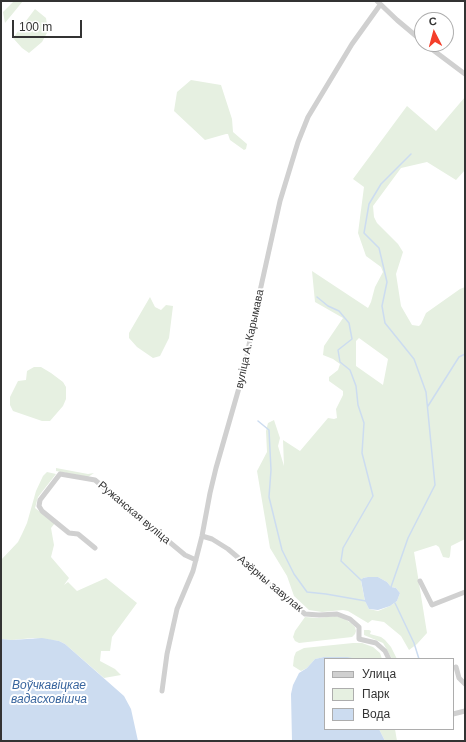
<!DOCTYPE html>
<html>
<head>
<meta charset="utf-8">
<style>
	body { margin:0 }
	#map { position:relative; width:466px; height:742px; overflow:hidden; background:#fff; font-family:Helvetica,sans-serif }
	canvas { display:block }
	.frame { position:absolute; inset:0; border:2px solid #333; pointer-events:none }
	.legend { position:absolute; left:324px; top:658px; width:130px; height:72px; box-sizing:border-box; background:#fff; border:1px solid #adadad; margin:0; padding:5px 7px; list-style:none; font-size:12px; color:#333 }
	.legend li { display:flex; align-items:center; gap:8px; height:20px }
	.legend b { width:20px; border:1px solid #adadad }
	.north { position:absolute; left:414px; top:12px; width:40px; height:40px; box-sizing:border-box; background:#fff; border:1px solid #adadad; border-radius:50%; rotate:354deg; font-size:11px; font-weight:700; line-height:16px; text-align:center; color:#333 }
	.north::after { content:''; display:block; margin:auto; width:14px; height:18px; background:#f43f2b; clip-path:polygon(50% 0,100% 100%,50% 72%,0 100%) }
	.scale { position:absolute; left:12px; top:20px; width:70px; height:18px; box-sizing:border-box; border:2px solid #333; border-top:0; padding-left:5px; font-size:12px; line-height:14px; white-space:nowrap; color:#333; -webkit-text-stroke:3px #fff; paint-order:stroke }
</style>
</head>
<body>
<div id="map">
<canvas width="466" height="742"></canvas>
<div class="frame"></div>
<ul class="legend">
<li><b style="height:5px;background:#d0d0d0"></b>Улица</li>
<li><b style="height:11px;background:#e6f0e1"></b>Парк</li>
<li><b style="height:11px;background:#ccdcf0"></b>Вода</li>
</ul>
<div class="north">С</div>
<div class="scale">100 m</div>
</div>
<script>
const g = document.querySelector('canvas').getContext('2d');
g.lineJoin = 'round';
function paint(path, color) { g.fillStyle = color; g.fill(path, 'evenodd'); }
const poly = rows => new Path2D(rows.map(r => 'M' + r).join(''));
function strokePath(path, color, width, dash) { g.strokeStyle = color; g.lineWidth = width; g.lineCap = dash ? 'butt' : 'round'; g.setLineDash(dash || []); g.stroke(path); }
function label(font, color, halo, rows, align = 'center') {
  g.font = font + ' Helvetica,sans-serif'; g.lineWidth = 4; g.setLineDash([]); g.textBaseline = 'middle'; g.strokeStyle = halo; g.fillStyle = color; for (const [text, x, y, turn = 0] of rows) {
    g.save(); g.translate(x, y); g.rotate((+turn || 0) * Math.PI / 180); g.textAlign = isNaN(turn) ? turn : align; if (halo) g.strokeText(text, 0, 0); g.fillText(text, 0, 0); g.restore();
  }
}
paint(poly([
	[14,1,23,1,5,23,3,12],
	[35,9,46,18,48,31,42,42,29,53,22,48,13,38],
	[191,80,221,85,232,119,233,132,247,144,246,149,244,150,230,140,228,134,226,134,205,140,174,111,177,92],
	[465,97,465,170,456,180,427,162,401,168,373,206,374,217,377,223,398,244,403,252,396,274,401,306,412,325,419,326,421,324,426,313,460,289,465,287,465,539,451,546,450,556,449,558,443,557,439,547,436,545,414,552,427,633,417,644,409,650,401,636,384,622,372,620,368,623,348,611,343,610,322,612,309,610,294,596,287,576,270,548,257,471,267,452,266,431,268,423,274,420,280,438,278,446,284,466,283,440,300,451,328,418,334,419,337,418,336,409,343,395,343,391,329,381,329,377,338,370,340,364,333,359,323,355,324,346,343,318,315,302,312,271,368,308,371,302,375,287,383,272,381,267,366,256,358,233,364,187,353,179,407,106,436,131],
	[359,338,388,359,383,385,356,366,356,341],
	[368,577,378,577,387,582,391,587,396,588,400,593,397,601,390,606,378,611,369,609,365,601,361,581,363,578],
	[150,297,155,307,161,310,166,305,173,306,169,338,160,356,153,358,137,347,129,338,129,333],
	[34,367,41,367,51,373,63,382,66,387,66,399,63,406,50,421,42,421,13,411,10,405,10,397,18,381,26,380,27,371],
	[56,468,88,474,94,473,88,477,56,471],
	[47,472,56,474,38,497,35,508,55,523,51,528,54,545,51,557,69,578,64,585,68,582,77,591,106,578,137,603,112,637,110,651,101,651,100,661,115,669,121,675,104,678,65,644,59,641,33,638,12,640,1,639,1,560,18,542,22,534,27,523,36,491,43,476],
	[335,616,343,618,351,623,355,627,356,631,355,634,352,637,299,643,295,641,293,637,295,631,305,617,318,618],
	[364,630,369,630,371,631,370,634,381,637,385,640,391,647,397,659,392,659,383,643,364,635],
	[353,643,362,643,373,647,380,653,382,659,324,657,315,659,307,668,301,671,293,666,294,657,296,652,304,648],
	[379,729,395,729,397,741,385,741]
]), '#e6f0e1');
paint(poly([
	[368,577,378,577,387,582,391,587,396,588,400,593,397,601,390,606,378,610,369,609,365,601,361,580,363,578],
	[42,638,59,641,65,644,124,696,131,709,138,741,1,741,1,639,12,640],
	[347,657,358,659,325,659,325,729,379,729,385,741,292,741,291,694,293,685,299,673,307,668,315,659,324,657]
]), '#ccdcf0');
strokePath(poly([
	[317,297,328,306,339,311,349,323,352,339,338,350,340,362,350,370,356,386,358,405,364,423,362,453,373,496,343,548,341,561,361,580],
	[428,406,459,357,465,354],
	[258,421,269,430,271,470,269,497,282,550,294,574,307,592,326,594,366,601],
	[392,589,391,587,408,538,435,485,426,392,414,359,385,323,382,306,387,282,379,248,364,233,369,204,381,184,411,154],
	[395,603,414,643,419,659]
]), '#ccdcf0', 1.5);
strokePath(poly([
	[377,1,397,20,422,41],
	[425,44,465,74],
	[202,536,212,539,228,549,305,614,319,615,337,614,350,619,359,627,359,639,376,643,385,651,389,659],
	[95,548,78,534,69,533,42,511,39,506,40,500,60,474,95,480,185,555,196,560],
	[420,581,432,605,465,592],
	[456,667,459,678,465,684],
	[162,691,167,654,177,609,193,571,202,536,210,493,216,468,245,367,254,318,280,201,298,142,308,117,352,44,380,5],
	[453,714,465,711]
]), '#d0d0d0', 5);
label('11px', '#333', '#fff', [
	["вуліца А. Карымава",250,339,-78],
	["Ружанская вуліца",134,513,40],
	["Азёрны завулак",270,584,40]
]);
label('italic 12px', '#38659e', '#fff', [
	["Воўчкавіцкае",49,686],
	["вадасховішча",49,700]
]);
</script>
</body>
</html>
